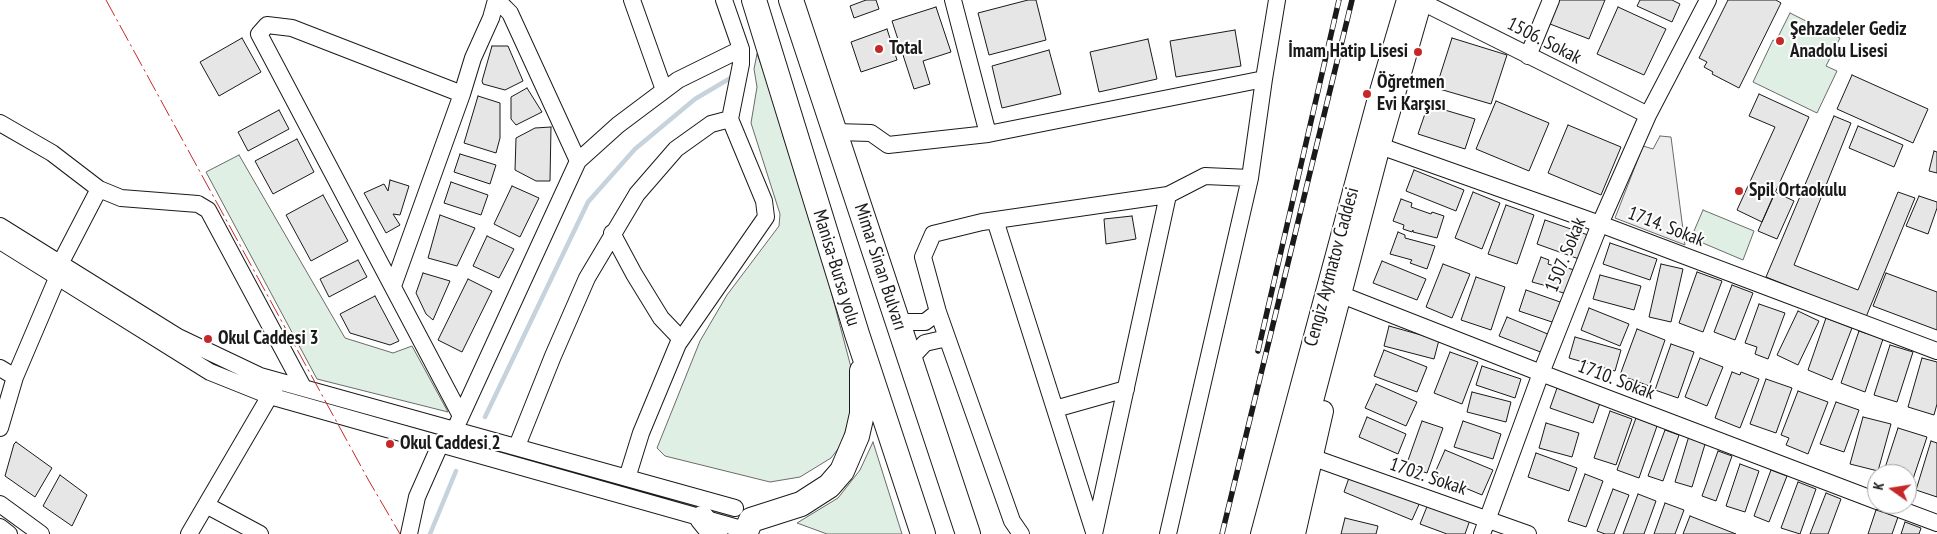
<!DOCTYPE html>
<html>
<head>
<meta charset="utf-8">
<style>
	body { margin:0 }
	#map { position:relative; width:1937px; height:534px; overflow:hidden; background:#fff; font-family:"PT Sans Narrow",sans-serif }
	canvas { display:block }
	.north { position:absolute; left:1867px; top:464px; width:50px; height:50px; box-sizing:border-box; background:#fff; border:1px solid #a3a3a3; border-radius:50%; rotate:283deg; font-size:14px; font-weight:700; line-height:20px; text-align:center; color:#1a1a1a }
	.north::after { content:''; display:block; margin:auto; width:18px; height:22px; background:#c62828; clip-path:polygon(50% 0,100% 100%,50% 72%,0 100%) }
</style>
</head>
<body>
<div id="map">
<canvas width="1937" height="534"></canvas>
<div class="north">K</div>
</div>
<script>
const g = document.querySelector('canvas').getContext('2d');
g.lineJoin = 'round';
function paint(path, color) { g.fillStyle = color; g.fill(path, 'evenodd'); }
const poly = rows => new Path2D(rows.map(r => 'M' + r).join(''));
function strokePath(path, color, width, dash) { g.strokeStyle = color; g.lineWidth = width; g.lineCap = dash ? 'butt' : 'round'; g.setLineDash(dash || []); g.stroke(path); }
function label(font, color, halo, rows, align = 'center') {
  g.font = font + ' "PT Sans Narrow",sans-serif'; g.lineWidth = 4; g.setLineDash([]); g.textBaseline = 'middle'; g.strokeStyle = halo; g.fillStyle = color; for (const [text, x, y, turn = 0] of rows) {
    g.save(); g.translate(x, y); g.rotate((+turn || 0) * Math.PI / 180); g.textAlign = isNaN(turn) ? turn : align; if (halo) g.strokeText(text, 0, 0); g.fillText(text, 0, 0); g.restore();
  }
}
const green = poly([
	[1790,13,1840,38,1826,66,1837,71,1817,113,1753,82,1773,40,1776,41,1790,13],
	[757,54,774,98,783,136,817,238,853,375,851,414,841,445,831,458,800,477,770,482,665,456,657,448,700,341,727,295,779,226,780,214,751,123,757,87,754,69,757,54],
	[239,155,345,338,393,353,412,346,448,412,317,379,206,172,239,155],
	[1703,210,1754,231,1743,260,1691,238,1703,210],
	[873,442,902,534,827,534,797,523,838,498,860,470,873,442]
]);
paint(green, '#e0efe3');
strokePath(green, '#6a6a6a', 1);
const parking = poly([
	[1660,136,1671,137,1685,245,1615,218,1643,146,1653,149,1660,136]
]);
paint(parking, '#ededed');
strokePath(parking, '#6a6a6a', 1);
strokePath(poly([
	[485,417,588,202,635,149,695,99,734,76],
	[430,534,456,471]
]), '#c6d2dc', 4.5);
const building = poly([
	[866,0,876,0,879,9,854,18,850,6,866,0],
	[1028,0,1036,0,1046,40,989,55,978,13,1028,0],
	[1559,0,1605,0,1589,39,1550,24,1559,0],
	[1640,0,1672,0,1680,4,1672,22,1637,6,1640,0],
	[1728,0,1776,0,1781,3,1739,88,1712,74,1713,72,1704,67,1707,62,1699,58,1728,0],
	[936,7,951,52,923,61,930,84,914,89,892,21,936,7],
	[1618,7,1666,29,1644,75,1597,54,1618,7],
	[887,29,897,60,861,72,851,42,887,29],
	[1235,30,1241,66,1176,77,1170,41,1235,30],
	[242,38,261,72,219,96,200,62,242,38],
	[1452,38,1507,55,1491,104,1436,88,1452,38],
	[1148,39,1157,79,1099,92,1090,52,1148,39],
	[492,46,508,46,523,81,505,90,483,84,482,81,492,46],
	[1049,50,1061,94,1002,108,992,66,1049,50],
	[1852,75,1928,109,1913,143,1837,109,1852,75],
	[527,88,542,112,516,125,511,119,511,97,527,88],
	[1759,94,1809,117,1762,222,1737,210,1775,127,1749,116,1759,94],
	[478,96,500,103,500,138,496,153,464,143,478,96],
	[1496,101,1549,123,1529,171,1476,149,1496,101],
	[1428,105,1475,119,1465,149,1418,134,1428,105],
	[279,110,289,129,248,151,238,132,279,110],
	[1834,116,1851,123,1794,265,1858,290,1898,192,1915,198,1866,317,1766,277,1834,116],
	[1568,125,1621,147,1601,195,1548,173,1568,125],
	[1858,126,1903,145,1894,167,1849,148,1858,126],
	[551,127,550,181,536,181,515,170,516,138,535,128,551,127],
	[297,139,314,172,273,194,255,161,297,139],
	[1934,151,1937,152,1937,173,1929,171,1934,151],
	[460,154,496,165,490,184,454,172,460,154],
	[1414,170,1464,190,1456,211,1406,191,1414,170],
	[390,180,409,186,400,215,393,214,400,225,386,233,364,193,384,184,388,191,390,180],
	[451,182,488,195,481,215,444,203,451,182],
	[512,186,539,198,520,237,494,224,512,186],
	[1473,192,1500,203,1482,249,1455,238,1473,192],
	[1775,192,1794,201,1777,239,1758,231,1775,192],
	[323,195,348,241,311,261,286,215,323,195],
	[1919,196,1937,202,1937,208,1928,234,1906,226,1919,196],
	[1401,199,1412,203,1411,207,1431,214,1432,212,1444,216,1437,238,1413,232,1413,230,1412,232,1403,229,1404,225,1393,221,1401,199],
	[1506,205,1534,215,1517,264,1488,254,1506,205],
	[440,215,475,228,457,266,428,258,440,215],
	[1132,216,1136,239,1106,244,1104,219,1132,216],
	[1545,220,1588,235,1579,259,1537,244,1545,220],
	[1398,232,1405,235,1405,238,1435,246,1427,269,1410,263,1412,260,1390,254,1398,232],
	[487,236,514,249,499,278,473,266,487,236],
	[1610,243,1657,259,1650,280,1603,264,1610,243],
	[1541,257,1549,260,1548,264,1567,270,1567,268,1575,270,1567,294,1557,291,1558,289,1532,282,1541,257],
	[358,260,367,277,329,297,320,279,358,260],
	[1382,261,1426,279,1417,300,1373,283,1382,261],
	[1443,264,1470,274,1452,318,1426,307,1443,264],
	[1661,264,1683,269,1671,322,1649,317,1661,264],
	[1697,272,1722,281,1703,332,1679,323,1697,272],
	[423,273,450,281,433,320,426,314,416,293,423,273],
	[1886,273,1937,292,1937,330,1873,306,1886,273],
	[1600,275,1641,286,1634,310,1593,299,1600,275],
	[1476,277,1505,287,1491,330,1461,320,1476,277],
	[468,279,492,291,462,352,438,340,468,279],
	[1732,285,1753,293,1735,340,1714,332,1732,285],
	[1526,290,1563,303,1555,323,1519,311,1526,290],
	[375,296,399,341,390,345,350,333,340,314,375,296],
	[1759,304,1785,313,1768,359,1755,354,1757,347,1745,343,1759,304],
	[1589,308,1629,324,1620,346,1581,330,1589,308],
	[1798,311,1819,321,1798,365,1777,355,1798,311],
	[1507,317,1550,335,1543,353,1499,336,1507,317],
	[1826,318,1852,328,1832,380,1808,370,1826,318],
	[1389,326,1439,340,1434,359,1384,346,1389,326],
	[1637,329,1665,340,1649,386,1620,375,1637,329],
	[1859,331,1883,339,1865,392,1841,383,1859,331],
	[1575,337,1621,350,1615,371,1569,358,1575,337],
	[1671,344,1694,352,1678,398,1655,390,1671,344],
	[1890,345,1913,352,1897,402,1874,395,1890,345],
	[1384,350,1427,367,1417,392,1374,376,1384,350],
	[1450,352,1478,362,1462,404,1434,393,1450,352],
	[1700,358,1723,367,1707,406,1685,397,1700,358],
	[1922,358,1937,362,1937,404,1934,415,1908,407,1922,358],
	[1482,366,1521,379,1515,398,1476,385,1482,366],
	[1732,372,1740,375,1741,372,1759,379,1740,428,1715,418,1732,372],
	[1766,379,1792,388,1776,433,1750,424,1766,379],
	[1376,384,1417,402,1406,426,1365,408,1376,384],
	[1557,388,1600,403,1593,423,1550,408,1557,388],
	[1798,391,1828,402,1808,454,1786,445,1789,438,1781,435,1798,391],
	[1472,392,1511,402,1506,422,1467,412,1472,392],
	[1836,402,1859,410,1844,452,1820,444,1836,402],
	[1610,411,1632,419,1616,465,1594,458,1610,411],
	[1367,417,1406,434,1398,454,1359,437,1367,417],
	[1863,417,1891,424,1878,471,1850,464,1863,417],
	[1636,418,1657,426,1639,478,1617,470,1636,418],
	[1422,421,1443,428,1427,473,1406,466,1422,421],
	[1463,421,1501,434,1493,459,1454,447,1463,421],
	[1546,423,1579,433,1572,457,1539,448,1546,423],
	[1898,428,1927,437,1911,485,1907,484,1907,474,1883,474,1898,428],
	[1665,430,1679,435,1663,481,1648,476,1665,430],
	[1689,436,1706,441,1692,487,1675,482,1689,436],
	[1931,441,1937,443,1937,497,1916,490,1931,441],
	[16,442,52,468,35,497,5,476,14,444,16,442],
	[1445,450,1493,470,1482,495,1434,475,1445,450],
	[1718,451,1732,456,1716,501,1702,496,1718,451],
	[1536,453,1577,468,1569,491,1528,477,1536,453],
	[1740,464,1759,471,1745,512,1726,506,1740,464],
	[1771,470,1787,476,1769,522,1754,516,1771,470],
	[1351,472,1421,500,1412,520,1344,492,1351,472],
	[1585,474,1603,481,1586,527,1568,521,1585,474],
	[60,475,87,495,72,526,43,506,60,475],
	[1798,482,1816,489,1800,534,1781,528,1798,482],
	[1613,489,1629,495,1614,534,1605,534,1597,531,1613,489],
	[1826,493,1841,499,1828,534,1810,534,1826,493],
	[1638,494,1656,501,1644,534,1623,534,1638,494],
	[1665,503,1684,510,1675,534,1654,534,1665,503],
	[1428,504,1470,520,1465,534,1447,534,1420,524,1428,504],
	[1876,510,1898,517,1892,534,1868,534,1876,510],
	[1690,516,1736,534,1683,534,1690,516],
	[1345,518,1378,526,1376,534,1341,534,1345,518],
	[1905,522,1921,528,1919,534,1901,534,1905,522]
]);
paint(building, '#e6e6e6');
strokePath(building, '#1a1a1a', 1);
const minor = poly([
	[497,0,510,13,578,161],
	[632,0,664,90],
	[953,0,988,134],
	[1422,2,1648,115],
	[1528,56,1551,0],
	[1264,79,1277,0],
	[0,123,52,153,99,189,121,198,198,204,208,210,303,387],
	[835,132,871,133,888,145,988,134,1264,79,1250,178,1168,534],
	[1380,146,1600,224,1937,351],
	[995,220,1094,532],
	[0,226,178,337,260,376,735,508],
	[612,233,634,274,661,318,681,339],
	[0,241,210,372,270,396,745,530],
	[393,286,462,94,473,58,491,18,496,0],
	[1342,295,1541,373,1877,501],
	[898,322,925,322,938,312],
	[911,358,925,343,947,338],
	[0,368,15,377],
	[1055,409,1126,389],
	[461,416,259,34,267,25,292,28,462,94],
	[0,428,15,377,58,276,60,264,99,189],
	[517,446,553,356,587,278,637,194,676,149,711,124,730,119],
	[1314,458,1528,534],
	[627,478,641,433,678,344,766,217,764,201,730,119,741,64,741,49,724,0],
	[0,504,41,534],
	[1886,504,1937,523],
	[206,505,260,534],
	[0,527,9,534],
	[189,534,275,387],
	[409,534,417,497,440,445,455,429,578,161,618,125,678,80,741,49],
	[1021,534,1012,521,938,312,923,257,933,234,982,222,1168,195,1205,176,1250,178],
	[1094,534,1168,195],
	[1482,534,1541,373,1600,224,1648,115,1708,0]
]);
const major = poly([
	[1261,534,1378,98,1407,0],
	[1278,534,1380,146,1422,0],
	[1295,534,1323,411]
]);
const highway = poly([
	[754,0,857,334,923,534],
	[791,0,968,534],
	[702,518,715,534],
	[745,534,751,520,801,504,829,486,842,471,857,436,862,414,862,371]
]);
strokePath(minor, '#1a1a1a', 18);
strokePath(major, '#1a1a1a', 22);
strokePath(highway, '#1a1a1a', 26);
strokePath(minor, '#fff', 16);
strokePath(major, '#fff', 20);
strokePath(highway, '#fff', 24);
const rail = poly([
	[1258,351,1339,0],
	[1222,534,1352,0]
]);
strokePath(rail, '#1a1a1a', 5.5);
strokePath(rail, '#fff', 4, [11]);
strokePath(poly([
	[106,0,369,481,400,534]
]), '#c62828', 1, [18, 4, 2.5, 4]);
for (const [x, y, r, color] of [
	[1780,41,5,"#c62828"],
	[879,49,5,"#c62828"],
	[1418,52,5,"#c62828"],
	[1367,94,5,"#c62828"],
	[1739,191,5,"#c62828"],
	[208,339,5,"#c62828"],
	[390,444,5,"#c62828"]
]) { const dot = new Path2D(); dot.arc(x, y, r, 0, 2 * Math.PI); g.fillStyle = color; g.fill(dot); strokePath(dot, '#fff', 2); }
label('bold 19px', '#1a1a1a', '#fff', [
	["Şehzadeler Gediz",1790,30],
	["Anadolu Lisesi",1790,52],
	["Total",889,49],
	["İmam Hatip Lisesi",1408,52,"right"],
	["Öğretmen",1377,83],
	["Evi Karşısı",1377,105],
	["Spil Ortaokulu",1749,191],
	["Okul Caddesi 3",218,339],
	["Okul Caddesi 2",400,444]
], 'left');
label('19px', '#1a1a1a', '#fff', [
	["1506. Sokak",1544,41,27],
	["1714. Sokak",1666,227,21],
	["1507. Sokak",1566,255,-68],
	["Mimar Sinan Bulvarı",880,267,72],
	["Cengiz Aytmatov Caddesi",1332,267,-75],
	["Manisa-Bursa yolu",836,268,73],
	["1710. Sokak",1616,380,21],
	["1702. Sokak",1428,477,19]
]);
</script>
</body>
</html>
